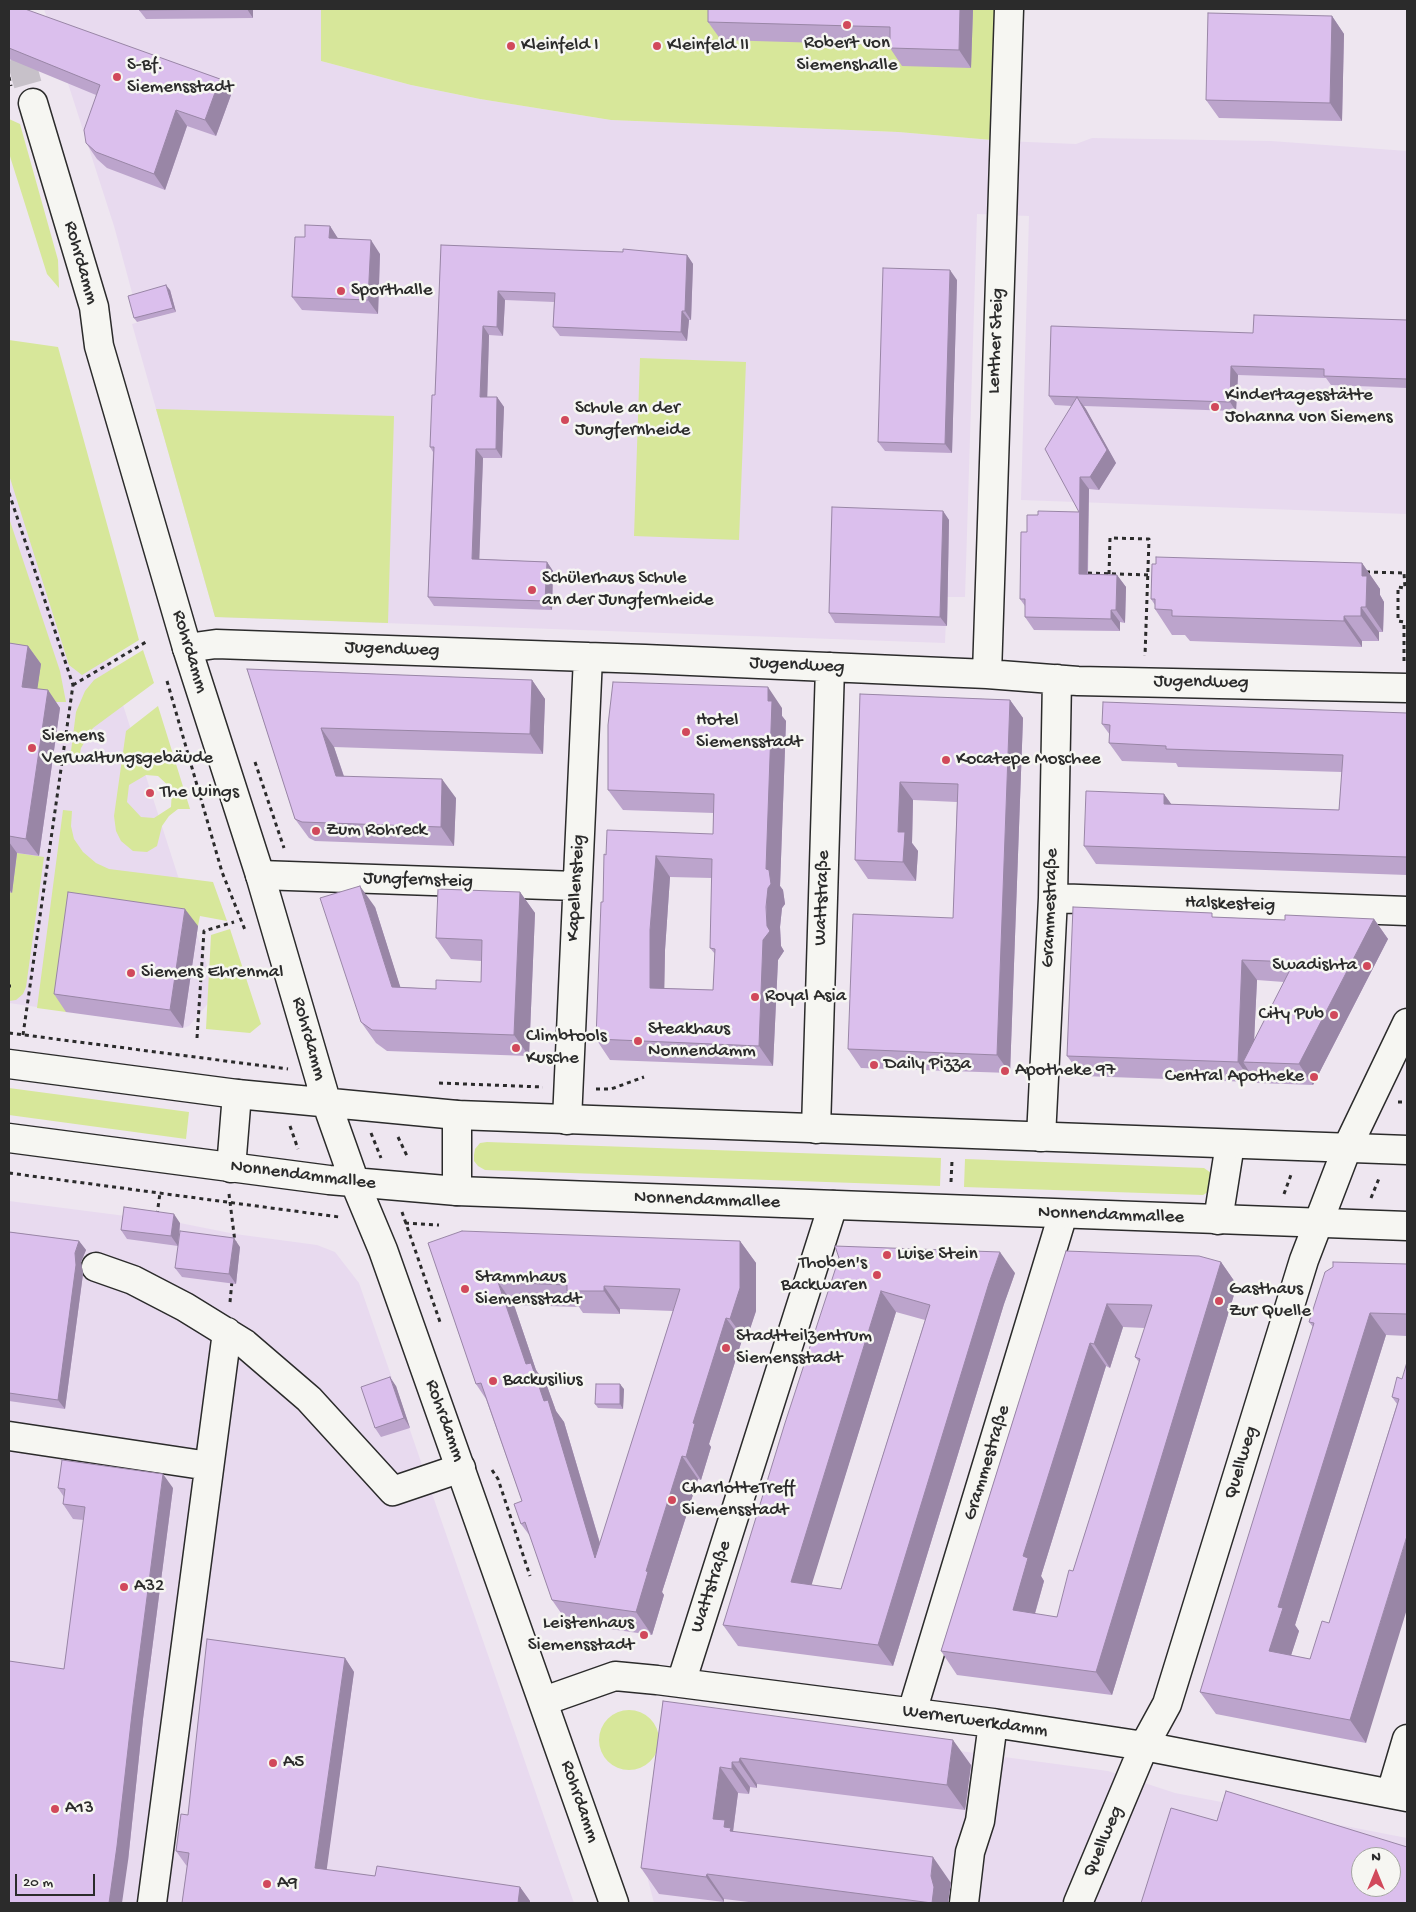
<!DOCTYPE html>
<html>
<head>
<meta charset="utf-8">
<style>
	body { margin:0 }
	#map { position:relative; width:1416px; height:1912px; overflow:hidden; background:#eee6f0; font-family:"Gochi Hand",sans-serif }
	canvas { display:block }
	.frame { position:absolute; inset:0; border:10px solid #2b2b2b; pointer-events:none }
	.north { position:absolute; left:1351px; top:1847px; width:50px; height:50px; box-sizing:border-box; background:#f6f6f2; border:1px solid #a5a5a2; border-radius:50%; rotate:0deg; font-size:14px; font-weight:700; line-height:20px; text-align:center; color:#2b2b2b }
	.north::after { content:''; display:block; margin:auto; width:18px; height:22px; background:#d1495b; clip-path:polygon(50% 0,100% 100%,50% 72%,0 100%) }
	.scale { position:absolute; left:15px; top:1874px; width:80px; height:22px; box-sizing:border-box; border:2px solid #2b2b2b; border-top:0; padding-left:6px; font-size:15px; line-height:18px; white-space:nowrap; color:#2b2b2b; -webkit-text-stroke:4px #f6f6f2; paint-order:stroke }
</style>
</head>
<body>
<div id="map">
<canvas width="1416" height="1912"></canvas>
<div class="frame"></div>
<div class="north">N</div>
<div class="scale">20 m</div>
</div>
<script>
const g = document.querySelector('canvas').getContext('2d');
g.lineJoin = 'round';
function paint(path, color) { g.fillStyle = color; g.fill(path, 'evenodd'); }
const poly = rows => new Path2D(rows.map(r => 'M' + r).join(''));
function strokePath(path, color, width, dash) { g.strokeStyle = color; g.lineWidth = width; g.lineCap = dash ? 'butt' : 'round'; g.setLineDash(dash || []); g.stroke(path); }
function label(font, color, halo, rows, align = 'center') {
  g.font = font + ' "Gochi Hand",sans-serif'; g.lineWidth = 5; g.setLineDash([]); g.textBaseline = 'middle'; g.strokeStyle = halo; g.fillStyle = color; for (const [text, x, y, turn = 0] of rows) {
    g.save(); g.translate(x, y); g.rotate((+turn || 0) * Math.PI / 180); g.textAlign = isNaN(turn) ? turn : align; if (halo) g.strokeText(text, 0, 0); g.fillText(text, 0, 0); g.restore();
  }
}
paint(poly([
	[44,9,321,9,321,61,411,85,480,99,611,120,898,132,1004,141,1076,144,1092,138,1271,141,1407,151,1407,514,1021,500,1029,216,977,214,965,597,947,597,945,643,215,617,132,324,176,312,169,290,134,300,114,226],
	[9,350,194,926,198,926,197,934,216,994,189,1026,183,1028,9,1003],
	[9,1201,180,1223,235,1234,317,1245,335,1252,359,1283,574,1903,9,1903],
	[670,1712,1108,1771,1175,1793,1407,1838,1407,1903,654,1903,648,1880],
	[1361,1857,1391,1857,1391,1887,1361,1887]
]), '#e8daef');
paint(poly([
	[321,9,1009,9,1004,141,898,132,611,120,480,99,411,85,321,61],
	[9,119,20,124,58,260,59,288,47,274,9,153],
	[9,340,58,347,139,640,82,675,69,665,9,475],
	[640,358,746,362,739,540,634,536],
	[156,409,394,416,388,623,215,617],
	[9,518,60,671,66,702,35,702,9,659],
	[143,650,154,683,93,728,81,748,79,759,70,759,76,712,85,691,94,680],
	[158,706,190,809,178,809,169,816,162,826,157,846,147,852,133,851,121,841,116,831,114,816,126,731],
	[146,775,158,776,172,789,171,807,154,818,141,817,127,802,129,785],
	[63,810,72,811,71,826,74,839,83,852,96,863,109,869,213,882,227,921,200,916,198,926,81,910,66,1012,37,1008],
	[17,853,44,857,26,987,23,994,16,1000,9,1001,9,892,12,892],
	[230,929,261,1024,250,1033,206,1029,211,935],
	[9,1088,189,1112,186,1139,9,1115],
	[487,1142,941,1158,940,1186,485,1170,478,1166,474,1161,474,1155,475,1149,480,1143],
	[965,1159,1204,1168,1214,1175,1213,1189,1203,1195,964,1187],
	'599 1740a30 30 0 1 1 60 0a30 30 0 1 1-60 0Z'
]), '#d7e79a');
strokePath(poly([
	[9,17,33,103]
]), '#c7c1c9', 28, [28, 14]);
const minor = poly([
	[187,648,216,644,645,659,987,674,1078,681,1407,688],
	[987,674,1009,9],
	[260,875,576,886],
	[1053,898,1407,911],
	[457,1115,457,1191],
	[567,1120,588,657],
	[816,1129,830,667],
	[1041,1137,1053,898,1057,679],
	[231,1168,237,1094],
	[1218,1220,1230,1144],
	[96,1267,133,1280,185,1307,245,1344,309,1399,393,1491,461,1468],
	[9,1436,209,1466],
	[681,1683,833,1205],
	[544,1701,615,1676,657,1680,993,1723,1144,1746,1407,1797],
	[912,1712,1063,1214],
	[1391,1793,1407,1739],
	[152,1903,227,1332],
	[964,1903,970,1852,980,1821,993,1723],
	[1078,1903,1144,1746,1167,1704,1304,1260,1347,1148,1407,1023]
]);
const major = poly([
	[33,103,94,307,99,346,187,648,260,875,327,1104,355,1183,383,1250,614,1903],
	[9,1064,237,1094,457,1115,1407,1150],
	[9,1138,329,1180,457,1191,1407,1226]
]);
strokePath(minor, '#2b2b2b', 31);
strokePath(major, '#2b2b2b', 31);
strokePath(poly([
	[9,77,11,86],
	[9,493,73,685,23,1035],
	[1366,572,1407,573],
	[1088,573,1148,575],
	[1109,574,1110,538,1149,539,1145,656],
	[1404,661,1404,622,1398,621,1398,587,1405,588,1404,573],
	[167,681,222,872,245,930],
	[73,685,146,642],
	[255,762,284,848],
	[9,986,11,986],
	[9,1033,288,1069],
	[197,1038,204,931,234,922],
	[439,1083,543,1087],
	[596,1089,611,1089,644,1077],
	[1398,1102,1407,1102],
	[290,1126,298,1149],
	[371,1133,381,1158],
	[398,1137,408,1158],
	[9,1173,339,1217],
	[951,1182,952,1161],
	[229,1194,235,1242],
	[1284,1194,1292,1172],
	[1371,1198,1380,1176],
	[402,1212,440,1322],
	[157,1215,160,1193],
	[405,1223,439,1225],
	[230,1302,232,1281],
	[492,1470,498,1479,530,1576]
]), '#2b2b2b', 3, [4, 4]);
strokePath(minor, '#f6f6f2', 28);
strokePath(major, '#f6f6f2', 28);
paint(poly([
	[9,9,220,79,231,95,216,136,187,126,165,190,107,168,97,159,86,143,96,95,9,59],
	[139,9,253,9,253,18,146,19,139,10],
	[973,9,971,68,902,66,890,48,890,45,721,40,708,22],
	[1332,16,1344,34,1342,121,1219,118,1206,100],
	[330,226,338,239,380,254,378,314,302,310,292,297,305,237],
	[441,245,687,255,693,264,691,320,689,320,687,341,560,336,553,327,554,302,505,300,503,336,489,335,487,397,497,397,504,407,502,458,483,458,479,559,547,562,553,571,552,610,434,606,428,597,433,452,430,447,435,395],
	[957,280,952,453,885,451,878,442],
	[170,290,176,312,137,322,134,318],
	[1407,320,1407,388,1331,385,1326,378,1238,375,1236,411,1084,406,1116,463,1099,490,1089,489,1088,574,1117,575,1126,587,1125,623,1120,622,1120,631,1034,630,1025,617,1025,606,1020,599,1038,515,1079,512,1072,406,1055,405,1049,396,1253,333],
	[943,511,949,520,947,626,835,623,829,613],
	[1362,563,1380,589,1380,595,1384,602,1383,632,1379,632,1379,641,1362,641,1362,647,1190,641,1185,635,1172,635,1155,609,1155,605,1151,599],
	[9,643,28,646,41,664,37,689,48,690,60,708,39,856,17,853,12,893,9,892],
	[247,669,532,680,545,699,543,754,334,747,344,776,456,798,454,846,315,841,309,838,295,819],
	[860,694,1010,700,1023,718,1010,1073,861,1068,848,1049,953,918,957,802,913,800,912,843,918,851,916,881,868,879,855,860],
	[782,708,782,716,786,721,780,886,783,890,785,904,782,908,780,927,781,946,784,951,778,960,773,1066,610,1060,596,1039,603,902,606,855,713,834,714,813,623,810,608,790],
	[670,877,712,878,710,948,715,954,713,990,664,988,665,950],
	[1407,713,1407,875,1096,864,1084,846,1164,794,1171,804,1339,810,1342,772,1178,767,1176,763,1122,761,1109,743,1110,735,1102,724],
	[520,892,535,913,529,1056,387,1051,376,1043,361,1022,375,907,400,987,436,989,481,982,481,961,451,959,436,938],
	[1215,917,1285,920,1374,919,1388,939,1313,1085,1257,1083,1252,1076,1252,1082,1082,1076,1067,1056],
	[1257,980,1284,982,1254,1041],
	[198,926,183,1028,66,1012,54,994],
	[180,1223,178,1246,127,1239,121,1230],
	[9,1232,79,1241,86,1250,81,1262,83,1274,65,1409,9,1401],
	[740,1241,756,1263,756,1311,746,1341,742,1340,709,1444,711,1447,701,1480,698,1479,662,1592,664,1595,652,1635,568,1623,552,1600,530,1536,521,1524,522,1501,486,1399,476,1384,428,1243],
	[514,1305,579,1307,583,1313,620,1314,620,1309,673,1311,600,1543,564,1422,556,1411,547,1386,536,1370],
	[240,1247,236,1284,182,1277,175,1268],
	[1066,1251,1221,1262,1237,1285,1112,1695,957,1675,941,1651],
	[1123,1327,1145,1328,1135,1357,1139,1362,1073,1571,1057,1617,1035,1614,1044,1581,1041,1576,1106,1366,1110,1368],
	[839,1258,1015,1273,1004,1304,893,1666,738,1646,723,1625],
	[896,1312,925,1320,841,1589,811,1585],
	[1407,1264,1407,1336,1386,1335,1295,1625,1299,1631,1291,1655,1310,1659,1329,1623,1397,1404,1392,1397,1402,1379,1366,1743,1216,1714,1200,1692,1313,1327,1309,1322],
	[396,1386,410,1428,381,1437,375,1428],
	[624,1389,623,1409,598,1408,595,1404],
	[58,1488,173,1488,143,1719,128,1861,64,1669,84,1520,73,1519,63,1504,64,1497],
	[345,1658,354,1672,326,1870,375,1876,520,1887,530,1901,530,1903,182,1903,187,1866,186,1865,176,1851,188,1815],
	[663,1701,971,1765,965,1810,757,1784,757,1788,750,1787,749,1794,738,1793,733,1832,951,1883,948,1902,949,1903,757,1903,724,1899,724,1902,659,1894,641,1868]
]), '#bca4cc');
paint(poly([
	[247,9,253,9,253,18],
	[960,9,973,9,971,68,959,50],
	[1332,16,1344,34,1342,121,1330,103],
	[220,79,231,95,216,136,205,120],
	[176,110,187,126,165,190,154,174],
	[330,226,339,240,329,238],
	[371,240,380,254,378,314,368,300],
	[687,255,693,264,691,320,685,311],
	[950,270,957,280,952,453,945,444],
	[166,285,170,290,176,312,173,308],
	[498,291,505,300,503,336,497,327],
	[682,311,689,320,687,341,681,332],
	[483,326,489,335,487,406,480,397],
	[1231,366,1238,375,1236,411,1230,402],
	[497,397,504,407,502,458,496,449],
	[1077,397,1086,409,1116,463,1099,490,1090,477],
	[476,449,483,458,479,568,472,559],
	[1080,477,1089,489,1087,586,1079,574],
	[943,511,949,520,947,626,940,617],
	[547,562,553,571,552,610,545,601],
	[1362,563,1380,589,1380,595,1384,602,1383,632,1366,607,1362,576],
	[1117,575,1126,587,1125,623,1116,610],
	[1361,607,1379,632,1379,641,1361,616],
	[1111,610,1120,622,1120,631,1111,619],
	[1344,616,1362,641,1362,647,1344,621],
	[28,646,41,664,35,705,22,687],
	[532,680,545,699,543,754,530,734],
	[768,687,782,708,782,716,786,721,780,886,783,890,785,904,782,908,780,927,781,946,784,951,778,960,773,1066,759,1046,763,940,767,926,766,869],
	[48,690,60,708,39,856,26,839],
	[1010,700,1023,718,1010,1073,997,1055],
	[321,728,334,747,350,795,336,776],
	[442,779,456,798,454,846,441,827],
	[900,782,913,800,912,843,918,851,916,881,903,862,898,832],
	[1164,794,1177,812,1164,804],
	[9,842,17,853,12,893,9,889],
	[656,856,670,877,665,950,664,1008,650,988,650,930],
	[360,886,375,907,407,1008,392,987],
	[520,892,535,913,529,1056,514,1035],
	[185,909,198,926,183,1028,170,1010],
	[1374,919,1388,939,1313,1085,1299,1064],
	[1242,960,1257,980,1253,1063,1243,1062,1252,1076,1252,1082,1238,1062],
	[174,1214,180,1223,178,1246,171,1236],
	[234,1238,240,1247,236,1284,229,1274],
	[79,1241,86,1250,81,1262,83,1274,65,1409,58,1400,75,1253],
	[740,1241,756,1263,756,1311,746,1341,730,1319],
	[1000,1252,1015,1273,1004,1304,893,1666,878,1645,989,1283],
	[1221,1262,1237,1285,1112,1695,1096,1672],
	[498,1282,514,1305,536,1370,547,1386,556,1411,564,1422,611,1581,595,1558,544,1401,526,1364],
	[604,1286,620,1309,620,1314,604,1291],
	[881,1291,896,1312,806,1603,791,1582],
	[1107,1304,1123,1327,1110,1368,1094,1344],
	[1370,1313,1386,1335,1295,1625,1299,1631,1285,1674,1269,1651,1278,1607],
	[726,1318,742,1340,709,1444,711,1447,701,1480,686,1457,693,1423],
	[1090,1343,1106,1366,1041,1576,1044,1581,1029,1634,1013,1610,1023,1556],
	[390,1377,396,1386,410,1428,404,1418],
	[620,1384,624,1389,623,1409,620,1404],
	[682,1456,698,1479,662,1592,664,1595,652,1635,636,1612,646,1571],
	[163,1474,173,1488,143,1719,128,1861,122,1903,109,1903,133,1705],
	[1407,1536,1407,1609,1366,1743,1350,1720],
	[345,1658,354,1672,325,1882,315,1868],
	[953,1740,971,1765,965,1810,947,1785],
	[740,1758,757,1784,757,1788,739,1762],
	[732,1762,750,1787,749,1794,732,1769],
	[720,1767,738,1793,733,1831,748,1853,713,1819],
	[933,1857,951,1883,948,1902,949,1903,932,1903,931,1876],
	[707,1874,724,1899,724,1902,706,1877],
	[520,1887,530,1901,530,1903,518,1903]
]), '#9986a6');
const building = poly([
	[9,9,25,9,220,79,205,120,176,110,154,174,96,152,86,143,84,130,100,85,9,48,9,9],
	[139,9,243,9,139,10,139,9],
	[708,9,960,9,959,50,890,48,890,27,708,22,708,9],
	[1208,13,1332,16,1330,103,1206,100,1208,13],
	[305,225,330,226,329,238,371,240,368,300,292,297,295,237,305,237,305,225],
	[441,245,623,252,623,249,687,255,685,311,682,311,681,332,553,327,555,293,498,291,497,327,483,326,480,397,497,397,496,449,476,449,472,559,547,562,545,601,428,597,434,447,430,447,432,395,435,395,441,245],
	[883,268,950,270,945,444,878,442,883,268],
	[166,285,173,308,134,318,128,296,166,285],
	[1254,315,1407,320,1407,379,1324,376,1324,369,1231,366,1230,402,1049,396,1051,326,1253,333,1254,315],
	[1077,397,1107,450,1090,477,1080,477,1079,574,1117,575,1116,610,1111,610,1111,619,1025,617,1025,599,1020,599,1021,532,1027,532,1027,515,1038,515,1038,511,1079,512,1045,449,1077,397],
	[832,507,943,511,940,617,829,613,832,507],
	[1156,557,1362,563,1362,576,1367,576,1366,607,1361,607,1361,616,1344,616,1344,621,1172,616,1172,610,1155,609,1155,599,1151,599,1152,564,1156,564,1156,557],
	[9,643,28,646,22,687,48,690,26,839,9,836,9,643],
	[247,669,532,680,530,734,321,728,336,776,442,779,441,827,302,822,295,819,247,669],
	[613,682,768,687,768,701,772,701,766,869,769,870,771,884,768,888,766,907,767,926,770,931,763,940,759,1046,596,1039,601,902,603,902,604,854,606,855,607,830,713,834,714,794,608,790,608,725,613,682],
	[656,856,712,859,710,948,715,949,713,990,650,988,650,930,656,856],
	[860,694,1010,700,997,1055,848,1049,853,914,953,918,958,784,900,782,898,832,905,832,903,862,855,860,860,694],
	[1103,702,1407,713,1407,857,1084,846,1086,791,1164,794,1164,804,1339,810,1343,755,1166,749,1166,746,1109,743,1110,725,1102,724,1103,702],
	[360,886,392,987,436,989,436,980,481,982,482,940,436,938,438,889,520,892,514,1035,372,1030,361,1022,320,898,360,886],
	[68,892,185,909,170,1010,54,994,68,892],
	[1073,907,1212,913,1212,917,1285,920,1285,915,1374,919,1299,1064,1243,1062,1294,962,1242,960,1238,1062,1067,1056,1073,907],
	[124,1207,174,1214,171,1236,121,1230,124,1207],
	[180,1231,234,1238,229,1274,175,1268,180,1231],
	[462,1231,740,1241,740,1288,730,1319,726,1318,693,1423,695,1424,686,1457,682,1456,646,1571,648,1572,636,1612,552,1600,525,1522,521,1524,514,1504,522,1501,481,1383,476,1384,428,1243,462,1231],
	[498,1282,567,1285,567,1291,604,1291,604,1286,680,1289,595,1558,548,1400,544,1401,531,1363,526,1364,498,1282],
	[9,1232,79,1241,75,1253,76,1265,58,1400,9,1393,9,1232],
	[835,1246,1000,1252,989,1283,878,1645,723,1625,785,1423,839,1258,835,1246],
	[881,1291,930,1305,841,1589,791,1582,881,1291],
	[1066,1251,1199,1256,1221,1262,1096,1672,941,1651,1066,1251],
	[1107,1304,1152,1305,1135,1357,1140,1359,1073,1571,1069,1570,1057,1617,1013,1610,1028,1558,1023,1556,1090,1343,1094,1344,1107,1304],
	[1333,1262,1407,1264,1407,1314,1370,1313,1278,1607,1283,1608,1269,1651,1310,1659,1322,1621,1329,1623,1399,1399,1392,1397,1397,1377,1402,1379,1407,1362,1407,1536,1350,1720,1200,1692,1314,1323,1309,1322,1325,1272,1333,1267,1333,1262],
	[390,1377,404,1418,375,1428,361,1387,390,1377],
	[596,1384,620,1384,620,1404,595,1404,596,1384],
	[62,1460,163,1474,133,1705,117,1846,109,1903,9,1903,9,1661,64,1669,85,1507,63,1504,65,1489,58,1488,62,1460],
	[207,1639,345,1658,315,1868,375,1876,377,1866,520,1887,518,1903,182,1903,189,1853,176,1851,181,1814,188,1815,207,1639],
	[663,1701,953,1740,947,1785,740,1758,739,1762,732,1762,732,1769,720,1767,713,1819,725,1820,724,1827,731,1828,730,1831,933,1857,931,1876,934,1887,932,1903,707,1874,706,1877,641,1868,663,1701],
	[1226,1791,1407,1847,1407,1903,1141,1903,1171,1808,1217,1821,1226,1791],
	[1361,1857,1391,1857,1391,1887,1361,1887,1361,1857]
]);
paint(building, '#dbbfed');
strokePath(building, '#9986a6', 1);
for (const [x, y, r, color] of [
	[847,25,5,"#d1495b"],
	[511,46,5,"#d1495b"],
	[657,46,5,"#d1495b"],
	[117,77,5,"#d1495b"],
	[341,291,5,"#d1495b"],
	[1215,407,5,"#d1495b"],
	[565,420,5,"#d1495b"],
	[532,590,5,"#d1495b"],
	[686,732,5,"#d1495b"],
	[32,748,5,"#d1495b"],
	[946,760,5,"#d1495b"],
	[150,793,5,"#d1495b"],
	[316,831,5,"#d1495b"],
	[1367,966,5,"#d1495b"],
	[131,973,5,"#d1495b"],
	[755,997,5,"#d1495b"],
	[1334,1015,5,"#d1495b"],
	[638,1041,5,"#d1495b"],
	[516,1048,5,"#d1495b"],
	[874,1065,5,"#d1495b"],
	[1005,1071,5,"#d1495b"],
	[1314,1077,5,"#d1495b"],
	[887,1255,5,"#d1495b"],
	[877,1275,5,"#d1495b"],
	[465,1289,5,"#d1495b"],
	[1219,1301,5,"#d1495b"],
	[726,1348,5,"#d1495b"],
	[493,1381,5,"#d1495b"],
	[672,1500,5,"#d1495b"],
	[124,1587,5,"#d1495b"],
	[644,1635,5,"#d1495b"],
	[273,1763,5,"#d1495b"],
	[55,1809,5,"#d1495b"],
	[267,1884,5,"#d1495b"]
]) { const dot = new Path2D(); dot.arc(x, y, r, 0, 2 * Math.PI); g.fillStyle = color; g.fill(dot); strokePath(dot, '#f6f6f2', 2); }
label('19px', '#2b2b2b', '#f6f6f2', [
	["Robert von",847,44,"center"],
	["Siemenshalle",847,66,"center"],
	["Kleinfeld I",521,46],
	["Kleinfeld II",667,46],
	["S-Bf.",127,66],
	["Siemensstadt",127,88],
	["Sporthalle",351,291],
	["Kindertagesstätte",1225,396],
	["Johanna von Siemens",1225,418],
	["Schule an der",575,409],
	["Jungfernheide",575,431],
	["Schülerhaus Schule",542,579],
	["an der Jungfernheide",542,601],
	["Hotel",696,721],
	["Siemensstadt",696,743],
	["Siemens",42,737],
	["Verwaltungsgebäude",42,759],
	["Kocatepe Moschee",956,760],
	["The Wings",160,793],
	["Zum Rohreck",326,831],
	["Swadishta",1357,966,"right"],
	["Siemens Ehrenmal",141,973],
	["Royal Asia",765,997],
	["City Pub",1324,1015,"right"],
	["Steakhaus",648,1030],
	["Nonnendamm",648,1052],
	["Climbtools",526,1037],
	["Kusche",526,1059],
	["Daily Pizza",884,1065],
	["Apotheke 97",1015,1071],
	["Central Apotheke",1304,1077,"right"],
	["Luise Stein",897,1255],
	["Thoben's",867,1264,"right"],
	["Backwaren",867,1286,"right"],
	["Stammhaus",475,1278],
	["Siemensstadt",475,1300],
	["Gasthaus",1229,1290],
	["Zur Quelle",1229,1312],
	["Stadtteilzentrum",736,1337],
	["Siemensstadt",736,1359],
	["Backusilius",503,1381],
	["CharlotteTreff",682,1489],
	["Siemensstadt",682,1511],
	["A32",134,1587],
	["Leistenhaus",634,1624,"right"],
	["Siemensstadt",634,1646,"right"],
	["A5",283,1763],
	["A13",65,1809],
	["A9",277,1884]
], 'left');
label('19px', '#2b2b2b', '#f6f6f2', [
	["Rohrdamm",80,263,74],
	["Lenther Steig",997,341,-88],
	["Jugendweg",392,650,2],
	["Rohrdamm",189,652,73],
	["Jugendweg",797,666,3],
	["Jugendweg",1201,683,1],
	["Jungfernsteig",418,881,2],
	["Kapellensteig",577,888,-87],
	["Wattstraße",823,898,-88],
	["Halskesteig",1230,905,2],
	["Grammestraße",1051,908,-88],
	["Rohrdamm",308,1039,74],
	["Nonnendammallee",303,1176,7],
	["Nonnendammallee",707,1201,2],
	["Nonnendammallee",1111,1216,2],
	["Rohrdamm",444,1421,70],
	["Grammestraße",988,1463,-73],
	["Quellweg",1242,1463,-73],
	["Wattstraße",712,1587,-72],
	["Wernerwerkdamm",975,1722,8],
	["Rohrdamm",579,1802,71],
	["Quellweg",1104,1842,-67]
]);
</script>
</body>
</html>
